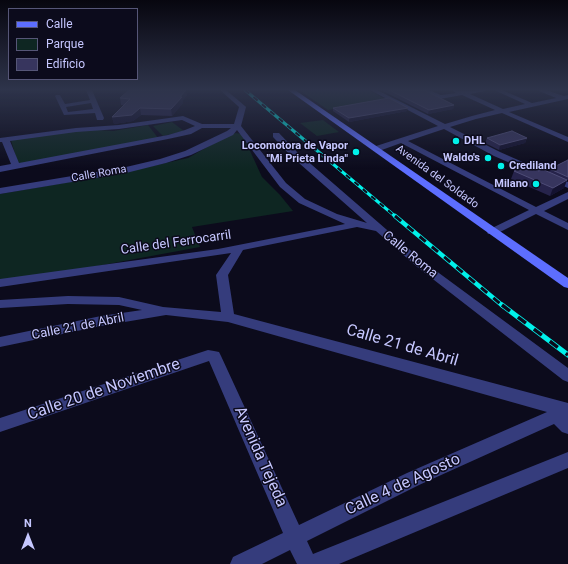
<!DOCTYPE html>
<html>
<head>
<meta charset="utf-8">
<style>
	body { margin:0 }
	#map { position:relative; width:568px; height:564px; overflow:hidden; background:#0c0b1c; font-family:Roboto,sans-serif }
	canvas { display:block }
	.legend { position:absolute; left:8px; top:8px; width:130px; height:72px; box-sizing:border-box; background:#0c0b1c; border:1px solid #565677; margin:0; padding:5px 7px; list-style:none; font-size:12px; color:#c6c7ff }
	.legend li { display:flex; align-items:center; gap:8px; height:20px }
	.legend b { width:20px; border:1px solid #565677 }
	.north { position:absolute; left:8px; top:516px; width:40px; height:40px; -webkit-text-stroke:3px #0c0b1c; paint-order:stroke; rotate:0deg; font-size:11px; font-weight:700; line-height:16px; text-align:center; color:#c6c7ff }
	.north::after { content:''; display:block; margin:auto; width:14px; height:18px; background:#c6c7ff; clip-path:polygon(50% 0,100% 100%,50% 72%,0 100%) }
</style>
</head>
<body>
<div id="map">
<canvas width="568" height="564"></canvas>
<ul class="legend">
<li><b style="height:5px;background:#5d6eff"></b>Calle</li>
<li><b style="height:11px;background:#0e2622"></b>Parque</li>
<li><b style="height:11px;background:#37355e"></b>Edificio</li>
</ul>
<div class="north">N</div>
</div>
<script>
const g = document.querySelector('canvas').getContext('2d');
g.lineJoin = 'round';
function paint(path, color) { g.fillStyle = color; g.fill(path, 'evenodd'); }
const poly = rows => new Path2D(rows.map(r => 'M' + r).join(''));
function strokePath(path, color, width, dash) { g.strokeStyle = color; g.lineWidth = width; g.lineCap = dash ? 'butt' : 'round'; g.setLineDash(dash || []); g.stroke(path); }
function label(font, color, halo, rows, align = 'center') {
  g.font = font + ' Roboto,sans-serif'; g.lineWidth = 3; g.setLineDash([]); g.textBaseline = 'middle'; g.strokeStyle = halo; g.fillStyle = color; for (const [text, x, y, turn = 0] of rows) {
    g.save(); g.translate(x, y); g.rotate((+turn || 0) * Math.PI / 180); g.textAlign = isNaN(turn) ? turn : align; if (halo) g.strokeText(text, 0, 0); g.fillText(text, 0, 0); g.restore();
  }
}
paint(poly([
	[299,90,369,90,387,100,328,110],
	[323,120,339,132,317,136,300,123],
	[172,122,184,131,163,136,153,126],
	[148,125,158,138,18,164,11,140,84,129,113,131],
	[236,133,241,134,245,140,262,177,280,195,293,211,192,227,200,247,0,284,0,194,121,173,188,158,228,135]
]), '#0e2622');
paint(poly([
	[86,90,92,90,104,118,103,120,97,120,95,113,64,115,55,96,56,95,60,95,65,104,90,100,86,90],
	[91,103,93,109,68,112,66,107,91,103],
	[220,90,226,90,245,106,246,107,241,126,286,183,305,199,337,214,367,223,291,156,273,137,273,133,279,133,297,152,424,262,568,368,568,382,563,380,416,266,376,231,357,227,243,250,228,275,234,314,568,403,568,434,562,432,554,424,419,485,307,541,313,554,568,452,568,468,339,564,297,564,290,550,262,564,230,564,233,557,283,533,209,361,0,432,0,418,208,350,214,351,219,352,221,356,299,525,407,473,547,412,228,322,166,315,101,326,0,347,0,337,101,316,142,310,119,305,68,304,0,308,0,300,68,296,119,297,163,307,221,312,216,275,231,253,0,287,0,279,218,249,345,224,299,203,280,187,237,130,233,135,191,155,166,163,126,173,0,194,0,188,126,167,160,159,185,151,227,131,231,128,202,128,191,134,168,139,0,172,0,166,11,164,2,142,0,142,0,138,76,128,119,125,183,116,202,124,234,124,239,107,220,90],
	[182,120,195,126,185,130,168,135,19,163,10,141,76,132,119,129,182,120],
	[370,90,377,90,445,124,472,116,495,110,462,95,440,99,422,90,429,90,441,95,456,93,452,90,463,91,486,90,485,91,470,94,503,109,525,104,494,90,502,90,532,103,556,98,539,91,538,90,546,90,564,96,568,95,568,99,509,112,568,137,568,142,502,113,476,119,450,127,500,152,568,182,568,188,494,156,444,129,408,141,536,207,568,192,568,199,544,211,568,223,568,230,536,214,496,234,488,234,487,232,488,230,529,210,401,143,379,151,373,151,373,147,438,126,370,90]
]), '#353c7c');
paint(poly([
	[288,90,295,90,568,278,568,288,564,287,288,90]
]), '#5d6eff');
const railFar2 = poly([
	[245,90,396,217]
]);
const railFar1 = poly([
	[395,216,503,306]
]);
const rail = poly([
	[502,305,568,355]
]);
strokePath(railFar2, '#00f1ea', 3);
strokePath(railFar1, '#00f1ea', 4.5);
strokePath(rail, '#00f1ea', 5);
strokePath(railFar2, '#0c0b1c', 2, [5.5]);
strokePath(railFar1, '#0c0b1c', 3, [8]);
strokePath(rail, '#0c0b1c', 3.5, [10]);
paint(poly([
	[381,90,424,90,454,105,453,109,428,114],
	[187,95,183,100,183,103,172,116,141,115,133,121,114,124,112,117,124,105,121,105,120,98],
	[333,108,407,111,349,122,333,111],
	[487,138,527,138,525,143,499,150,485,143],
	[568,160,568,180,567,180,564,188,550,196,511,179,514,171,539,171,549,172,550,169]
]), '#26234b');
paint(poly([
	[186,90,187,95,183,100,183,103,172,116,171,109,180,97],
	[454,105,453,109,428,114,429,110],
	[140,108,141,115,133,121,114,124,112,117],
	[408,108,407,111,349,122,349,118],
	[527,138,525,143,499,150,500,145],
	[567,180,564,188,550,196,553,188]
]), '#141230');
const building = poly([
	[129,90,186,90,180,97,182,97,171,109,140,108,132,115,112,117,130,99,120,98,129,90],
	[389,90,424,90,454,105,429,110,389,90],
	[389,98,408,108,349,118,333,108,389,98],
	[512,131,527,138,500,145,487,138,512,131],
	[568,160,568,177,550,169,568,160],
	[525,165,539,171,542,169,567,180,553,188,514,171,525,165]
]);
paint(building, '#37355e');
strokePath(building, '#4e4c77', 1);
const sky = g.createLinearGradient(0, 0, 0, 169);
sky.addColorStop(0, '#07060f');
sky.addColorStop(0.53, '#2e344b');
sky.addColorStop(1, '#2e344b00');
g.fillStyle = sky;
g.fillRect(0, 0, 568, 169);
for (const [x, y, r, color] of [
	[456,141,4,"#00f1ea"],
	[356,152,4,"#00f1ea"],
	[488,158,4,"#00f1ea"],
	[501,166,4,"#00f1ea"],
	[536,184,4,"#00f1ea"]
]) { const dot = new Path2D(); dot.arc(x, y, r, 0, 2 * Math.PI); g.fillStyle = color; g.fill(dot); strokePath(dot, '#0c0b1c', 1.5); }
label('bold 11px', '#c6c7ff', '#0c0b1c', [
	["DHL",464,141,"left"],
	["Locomotora de Vapor",348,146],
	["\"Mi Prieta Linda\"",348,159],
	["Waldo's",480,158],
	["Crediland",509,166,"left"],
	["Milano",528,184]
], 'right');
label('11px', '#c6c7ff', '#0c0b1c', [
	["Calle Roma",99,174,-10],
	["Avenida del Soldado",437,177,36]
]);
label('13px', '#c6c7ff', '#0c0b1c', [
	["Calle del Ferrocarril",176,243,-8],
	["Calle Roma",410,255,39],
	["Calle 21 de Abril",78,327,-11]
]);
label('16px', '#c6c7ff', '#0c0b1c', [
	["Calle 21 de Abril",402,346,16],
	["Calle 20 de Noviembre",104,390,-19],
	["Avenida Tejeda",260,457,66],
	["Calle 4 de Agosto",403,485,-25]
]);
</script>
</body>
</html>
